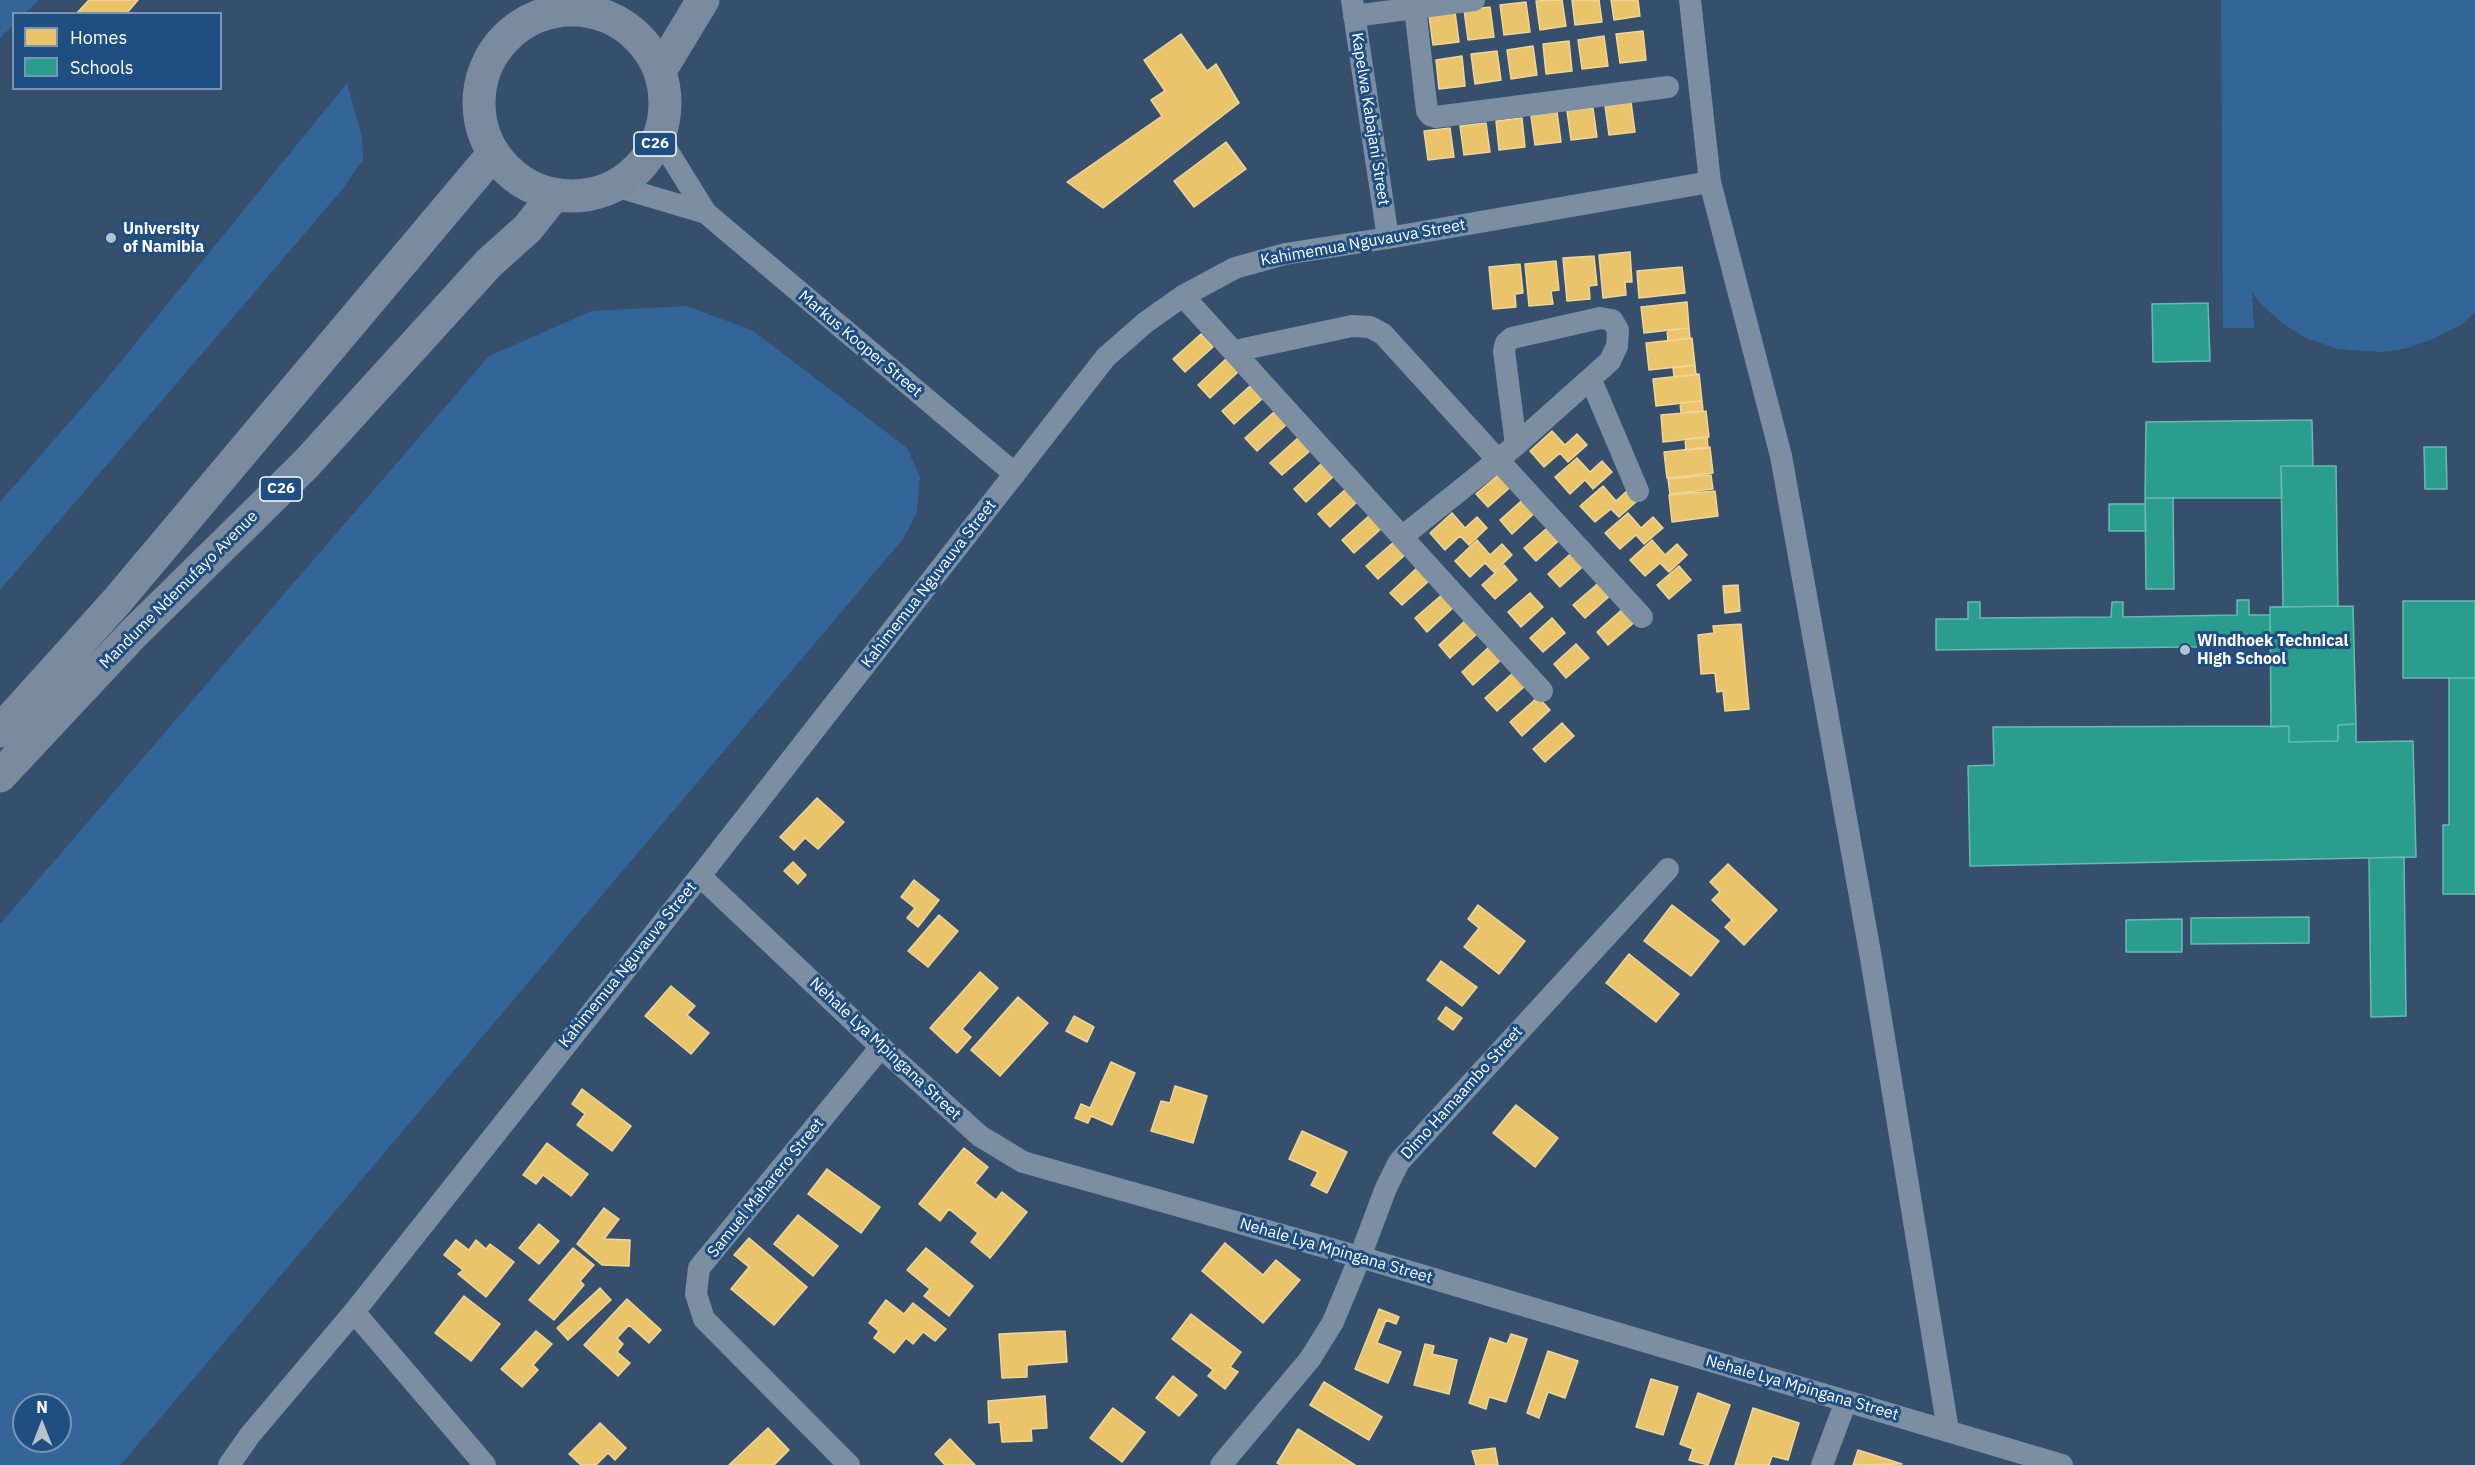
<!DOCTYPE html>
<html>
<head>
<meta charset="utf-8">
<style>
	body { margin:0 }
	#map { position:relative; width:2475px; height:1465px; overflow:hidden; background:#354f6c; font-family:"IBM Plex Sans",sans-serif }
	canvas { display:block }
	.legend { position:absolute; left:12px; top:12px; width:210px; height:78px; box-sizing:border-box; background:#1f4e82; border:2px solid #7995b4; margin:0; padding:8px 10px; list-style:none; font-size:18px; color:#fff }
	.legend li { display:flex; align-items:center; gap:12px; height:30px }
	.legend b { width:30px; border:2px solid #7995b4 }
	.north { position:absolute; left:12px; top:1393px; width:60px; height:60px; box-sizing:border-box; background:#1f4e82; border:2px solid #7995b4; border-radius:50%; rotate:0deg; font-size:16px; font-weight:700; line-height:24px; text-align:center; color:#fff }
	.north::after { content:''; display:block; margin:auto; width:21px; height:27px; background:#b8c1cc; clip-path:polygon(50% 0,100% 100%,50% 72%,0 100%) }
</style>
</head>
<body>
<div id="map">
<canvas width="2475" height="1465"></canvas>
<ul class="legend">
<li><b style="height:16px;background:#e9c46a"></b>Homes</li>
<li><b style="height:16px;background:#2a9d8f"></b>Schools</li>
</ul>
<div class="north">N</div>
</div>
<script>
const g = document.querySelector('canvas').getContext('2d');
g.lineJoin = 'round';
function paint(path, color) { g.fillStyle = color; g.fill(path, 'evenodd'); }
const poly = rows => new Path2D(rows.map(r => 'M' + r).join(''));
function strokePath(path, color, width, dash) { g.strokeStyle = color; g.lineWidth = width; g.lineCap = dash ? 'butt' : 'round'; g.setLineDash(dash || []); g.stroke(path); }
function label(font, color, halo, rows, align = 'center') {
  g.font = font + ' "IBM Plex Sans",sans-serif'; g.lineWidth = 6; g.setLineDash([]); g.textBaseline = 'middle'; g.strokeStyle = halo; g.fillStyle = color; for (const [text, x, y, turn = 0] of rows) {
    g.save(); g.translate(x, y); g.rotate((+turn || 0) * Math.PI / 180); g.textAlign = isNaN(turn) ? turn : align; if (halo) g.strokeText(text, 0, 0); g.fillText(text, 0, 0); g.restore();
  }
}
paint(poly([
	[0,0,39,0,25,13,14,14,13,25,0,38],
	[2221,0,2475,0,2475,312,2461,325,2428,341,2404,349,2380,352,2338,349,2306,338,2283,324,2258,301,2252,292,2254,328,2223,328],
	[347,83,362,137,363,160,341,191,0,590,0,502,100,387],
	[686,306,752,330,907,448,920,477,917,512,903,539,124,1461,119,1465,0,1465,0,924,489,356,592,311],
	[24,1405,60,1405,60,1441,24,1441]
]), '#336599');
const homes = poly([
	[89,0,138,0,126,14,76,14,89,0],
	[1562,0,1566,26,1540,30,1536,1,1562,0],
	[1572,0,1599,0,1602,22,1575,25,1572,0],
	[1611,0,1638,0,1640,16,1614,20,1611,0],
	[1526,2,1530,32,1504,35,1500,5,1526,2],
	[1490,7,1494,37,1468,40,1464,10,1490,7],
	[1455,12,1459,42,1433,45,1429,16,1455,12],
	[1643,31,1646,60,1620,63,1616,34,1643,31],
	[1181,34,1207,71,1216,64,1239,103,1103,208,1067,182,1162,116,1151,100,1165,91,1144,60,1181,34],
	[1604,36,1608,66,1582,69,1578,40,1604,36],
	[1569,41,1572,71,1546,74,1543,44,1569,41],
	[1533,46,1537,75,1511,79,1507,50,1533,46],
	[1497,51,1501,80,1475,84,1471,54,1497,51],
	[1462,56,1465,86,1439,89,1436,60,1462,56],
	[1631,102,1635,132,1609,135,1605,106,1631,102],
	[1593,108,1597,137,1571,140,1567,111,1593,108],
	[1557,112,1561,142,1535,145,1531,116,1557,112],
	[1522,118,1525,147,1499,150,1496,121,1522,118],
	[1486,123,1490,152,1464,155,1460,126,1486,123],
	[1450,128,1454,157,1428,160,1424,131,1450,128],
	[1226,142,1246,169,1194,207,1174,181,1226,142],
	[1630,252,1632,282,1625,282,1626,295,1603,298,1599,255,1630,252],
	[1594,256,1597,285,1589,286,1590,299,1567,301,1563,258,1594,256],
	[1556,261,1559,290,1551,291,1553,304,1529,306,1525,264,1556,261],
	[1520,264,1523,293,1515,294,1516,307,1493,309,1489,267,1520,264],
	[1682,267,1685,293,1639,298,1637,271,1682,267],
	[1687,302,1689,328,1644,333,1641,307,1687,302],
	[1689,328,1690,338,1668,341,1667,330,1689,328],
	[1201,334,1213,347,1185,372,1173,359,1201,334],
	[1692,338,1695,365,1649,370,1646,343,1692,338],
	[1226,359,1238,372,1210,398,1198,385,1226,359],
	[1695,365,1696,375,1674,377,1673,368,1695,365],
	[1699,374,1702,401,1656,406,1653,379,1699,374],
	[1250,386,1262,399,1234,424,1222,411,1250,386],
	[1702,401,1703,411,1681,413,1680,403,1702,401],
	[1706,411,1709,437,1663,442,1661,415,1706,411],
	[1274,412,1286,425,1257,451,1245,438,1274,412],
	[1552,431,1565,445,1577,434,1587,445,1568,462,1560,453,1544,467,1530,451,1552,431],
	[1299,437,1311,450,1282,475,1270,463,1299,437],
	[1707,437,1708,448,1686,450,1685,439,1707,437],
	[1710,447,1713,473,1667,478,1664,452,1710,447],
	[1577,458,1590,472,1602,461,1612,472,1593,489,1585,480,1570,494,1555,477,1577,458],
	[1322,463,1334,476,1306,502,1294,489,1322,463],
	[1505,469,1516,482,1488,507,1476,494,1505,469],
	[1711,475,1713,489,1670,494,1668,479,1711,475],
	[1603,486,1616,501,1628,490,1637,501,1619,517,1611,509,1595,522,1580,506,1603,486],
	[1347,488,1358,501,1330,527,1318,514,1347,488],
	[1715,491,1718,516,1672,522,1669,495,1715,491],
	[1528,495,1540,508,1512,534,1500,520,1528,495],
	[1452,513,1465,528,1477,517,1487,528,1469,545,1460,536,1445,550,1430,533,1452,513],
	[1628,513,1641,528,1653,517,1663,528,1644,544,1636,535,1620,549,1605,533,1628,513],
	[1370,515,1382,528,1354,553,1342,540,1370,515],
	[1553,523,1564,536,1536,561,1524,548,1553,523],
	[1477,540,1490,555,1502,544,1512,555,1494,572,1485,563,1470,577,1455,561,1477,540],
	[1652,540,1665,555,1677,544,1687,555,1669,572,1660,563,1645,576,1630,560,1652,540],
	[1395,541,1406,554,1378,579,1366,566,1395,541],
	[1576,549,1588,562,1560,587,1548,574,1576,549],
	[1504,565,1517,580,1495,599,1482,585,1504,565],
	[1679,566,1691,580,1669,599,1657,585,1679,566],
	[1418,567,1430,580,1402,605,1390,593,1418,567],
	[1602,580,1613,593,1585,618,1573,605,1602,580],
	[1738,585,1740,611,1725,613,1723,586,1738,585],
	[1444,593,1455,606,1427,632,1415,618,1444,593],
	[1530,593,1543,607,1521,627,1508,612,1530,593],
	[1625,607,1637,620,1608,645,1597,632,1625,607],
	[1552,618,1565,633,1543,652,1530,638,1552,618],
	[1467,619,1479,632,1450,658,1439,645,1467,619],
	[1741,624,1749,709,1725,711,1723,691,1717,692,1715,673,1701,674,1698,635,1714,633,1713,626,1741,624],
	[1576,644,1589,658,1566,678,1554,664,1576,644],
	[1490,646,1502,659,1473,685,1462,672,1490,646],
	[1513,673,1525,686,1497,711,1485,698,1513,673],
	[1538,697,1550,710,1522,736,1510,722,1538,697],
	[1562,723,1574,736,1545,762,1533,749,1562,723],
	[817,798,844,822,818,849,805,838,794,850,780,837,817,798],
	[793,862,806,875,798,884,784,871,793,862],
	[1728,864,1777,910,1744,945,1725,927,1732,920,1712,900,1720,892,1710,882,1728,864],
	[914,880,939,900,918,927,907,918,915,908,901,897,914,880],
	[1478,905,1525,941,1499,974,1464,947,1479,928,1468,919,1478,905],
	[1672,905,1719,941,1691,976,1644,941,1672,905],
	[939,915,958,931,928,967,908,951,939,915],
	[1629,954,1679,994,1656,1022,1606,983,1629,954],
	[1441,961,1477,987,1462,1006,1427,980,1441,961],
	[980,972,998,988,962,1029,971,1037,957,1053,930,1028,980,972],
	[671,986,695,1006,687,1015,709,1033,691,1054,645,1016,671,986],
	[1018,997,1048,1023,1000,1076,971,1050,1018,997],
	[1446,1007,1462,1018,1453,1030,1438,1019,1446,1007],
	[1074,1016,1094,1027,1087,1042,1066,1031,1074,1016],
	[1111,1062,1135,1073,1112,1125,1091,1116,1088,1123,1075,1118,1081,1104,1090,1108,1111,1062],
	[1175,1086,1207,1096,1193,1143,1151,1131,1161,1101,1170,1103,1175,1086],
	[582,1089,631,1126,612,1151,577,1125,585,1114,572,1104,582,1089],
	[1516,1105,1558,1138,1535,1167,1493,1133,1516,1105],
	[1302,1131,1347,1152,1327,1193,1311,1185,1318,1172,1289,1159,1302,1131],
	[547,1143,588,1174,571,1196,543,1175,536,1184,523,1175,547,1143],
	[964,1148,988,1167,975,1183,996,1200,1002,1192,1027,1212,990,1258,971,1242,978,1233,949,1209,940,1221,919,1204,964,1148],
	[827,1169,880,1207,861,1233,808,1194,827,1169],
	[604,1208,619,1219,604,1239,630,1240,629,1266,602,1265,577,1244,604,1208],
	[798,1215,838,1246,813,1276,774,1244,798,1215],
	[539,1224,559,1241,539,1264,519,1248,539,1224],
	[749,1238,807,1287,774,1325,731,1289,749,1267,734,1255,749,1238],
	[456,1240,469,1250,476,1240,486,1249,490,1244,514,1262,486,1297,458,1274,463,1270,444,1255,456,1240],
	[1225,1243,1263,1275,1276,1260,1300,1280,1263,1323,1202,1271,1225,1243],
	[573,1248,594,1265,580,1281,584,1285,554,1320,529,1300,573,1248],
	[926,1248,973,1286,949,1316,924,1296,930,1289,907,1270,926,1248],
	[600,1288,611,1300,568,1340,557,1328,600,1288],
	[464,1296,500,1324,471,1361,435,1333,464,1296],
	[627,1299,661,1330,649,1343,629,1325,617,1338,623,1344,617,1352,630,1363,618,1376,584,1345,627,1299],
	[886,1300,904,1314,913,1303,946,1329,935,1341,923,1332,913,1344,906,1338,894,1353,874,1338,879,1331,869,1323,886,1300],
	[1379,1309,1399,1317,1396,1324,1386,1320,1377,1343,1401,1352,1388,1383,1355,1369,1379,1309],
	[1191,1314,1241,1352,1230,1367,1238,1372,1225,1389,1208,1376,1213,1370,1172,1339,1191,1314],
	[536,1331,552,1344,533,1365,538,1370,522,1387,501,1369,536,1331],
	[1065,1331,1067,1362,1027,1365,1027,1377,1002,1378,999,1334,1065,1331],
	[1511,1334,1527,1339,1506,1402,1489,1397,1486,1409,1469,1403,1490,1338,1507,1344,1511,1334],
	[1425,1344,1434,1346,1432,1354,1457,1360,1449,1394,1414,1385,1425,1344],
	[1548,1351,1578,1361,1565,1398,1548,1392,1539,1418,1527,1413,1548,1351],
	[1173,1376,1197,1395,1179,1416,1156,1398,1173,1376],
	[1651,1379,1678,1387,1663,1435,1636,1427,1651,1379],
	[1324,1382,1382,1417,1369,1440,1310,1405,1324,1382],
	[1698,1393,1730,1405,1708,1465,1689,1460,1693,1449,1680,1444,1698,1393],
	[1045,1396,1047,1428,1031,1429,1032,1441,1002,1442,1000,1422,989,1423,988,1401,1045,1396],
	[1113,1408,1145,1432,1122,1462,1090,1438,1113,1408],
	[1753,1408,1799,1423,1788,1460,1772,1456,1769,1465,1735,1465,1753,1408],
	[600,1423,626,1448,615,1460,608,1453,596,1465,581,1465,569,1454,600,1423],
	[768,1428,789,1450,774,1465,729,1465,768,1428],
	[1298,1429,1355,1465,1281,1465,1277,1463,1298,1429],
	[950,1439,975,1465,945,1465,935,1454,950,1439],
	[1495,1448,1498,1465,1476,1465,1472,1451,1495,1448],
	[1858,1450,1902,1464,1853,1465,1858,1450]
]);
paint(homes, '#e9c46a');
strokePath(homes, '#f0d697', 1.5);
const schools = poly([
	[2208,303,2210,361,2153,362,2152,304,2208,303],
	[2312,420,2313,466,2281,466,2282,498,2145,498,2146,422,2312,420],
	[2424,447,2446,447,2447,489,2425,489,2424,447],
	[2281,466,2336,466,2338,606,2283,607,2281,466],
	[2145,498,2173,498,2174,589,2146,589,2145,498],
	[2109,504,2145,504,2146,531,2109,531,2109,504],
	[2237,600,2249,600,2249,615,2270,615,2270,646,1936,650,1936,619,1968,619,1968,602,1980,602,1980,618,2111,617,2112,602,2123,602,2123,617,2237,615,2237,600],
	[2403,601,2475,601,2475,678,2403,678,2403,601],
	[2353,606,2356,724,2338,725,2338,741,2289,742,2289,726,2271,727,2270,607,2353,606],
	[2449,678,2475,678,2475,894,2443,894,2443,825,2449,825,2449,678],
	[2356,724,2356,742,2413,741,2416,857,1970,866,1968,766,1994,765,1993,727,2289,726,2289,742,2338,741,2338,725,2356,724],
	[2404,857,2406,1016,2371,1017,2369,858,2404,857],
	[2309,917,2309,943,2191,944,2191,918,2309,917],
	[2182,919,2182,952,2126,952,2126,920,2182,919]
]);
paint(schools, '#2a9d8f');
strokePath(schools, '#6abab1', 1.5);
strokePath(poly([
	[1352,0,1388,238],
	[1414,0,1415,8,1474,0],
	[1690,0,1710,182,1781,456,1871,958,1948,1430],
	[1354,16,1415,8,1427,111,1430,115,1436,117,1668,87],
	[659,137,706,213,1015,474],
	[615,186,706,213],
	[1183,296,1542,691],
	[1600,318,1612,320,1618,330,1617,346,1610,361,1516,445,1504,351,1506,343,1512,338,1600,318],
	[1235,351,1352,326,1370,327,1383,334,1498,460,1516,445],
	[1591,380,1638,491],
	[1403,536,1498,460,1642,617],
	[700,876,881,1047,980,1136,1023,1162,1360,1257,2062,1465],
	[354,1312,485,1465],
	[229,1465,250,1435,354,1312,700,876,1106,357,1146,322,1183,296,1235,268,1285,254,1388,238,1710,182],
	[849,1465,704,1319,696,1294,699,1268,881,1047],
	[1221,1465,1310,1359,1333,1322,1360,1257,1386,1188,1399,1162,1668,869],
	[1822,1465,1846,1401]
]), '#7b8ea2', 22);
strokePath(poly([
	'479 103a93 93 0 1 1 186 0a93 93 0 1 1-186 0Z',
	[660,71,703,0],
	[0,731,117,601,493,154],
	[0,776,133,634,306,464,489,263,528,228,554,195]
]), '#7a8b9f', 33);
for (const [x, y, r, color] of [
	[111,238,6,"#b8c1cc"],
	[2185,650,6,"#b8c1cc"]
]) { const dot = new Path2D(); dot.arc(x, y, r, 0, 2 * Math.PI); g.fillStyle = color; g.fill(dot); strokePath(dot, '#1f4e82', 2); }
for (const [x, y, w] of [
	[655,144,42],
	[281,489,42]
]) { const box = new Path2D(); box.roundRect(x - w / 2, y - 12, w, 24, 4.5); g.fillStyle = '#1f4e82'; g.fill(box); strokePath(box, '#fff', 1.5); }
label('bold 15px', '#fff', null, [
	["C26",655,144],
	["C26",281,489]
]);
label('16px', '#fff', '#1f4e82', [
	["Kapelwa Kabajani Street",1370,119,81],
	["Kahimemua Nguvauva Street",1363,243,-10],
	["Markus Kooper Street",860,344,40],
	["Kahimemua Nguvauva Street",929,584,-52],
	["Mandume Ndemufayo Avenue",179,590,-45],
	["Kahimemua Nguvauva Street",628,965,-51],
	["Nehale Lya Mpingana Street",885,1049,43],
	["Dimo Hamaambo Street",1462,1093,-48],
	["Samuel Maharero Street",766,1188,-51],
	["Nehale Lya Mpingana Street",1336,1251,16],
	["Nehale Lya Mpingana Street",1802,1388,16]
]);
label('bold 16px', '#fff', '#1f4e82', [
	["University",123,229],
	["of Namibia",123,247],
	["Windhoek Technical",2197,641],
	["High School",2197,659]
], 'left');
</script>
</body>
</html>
